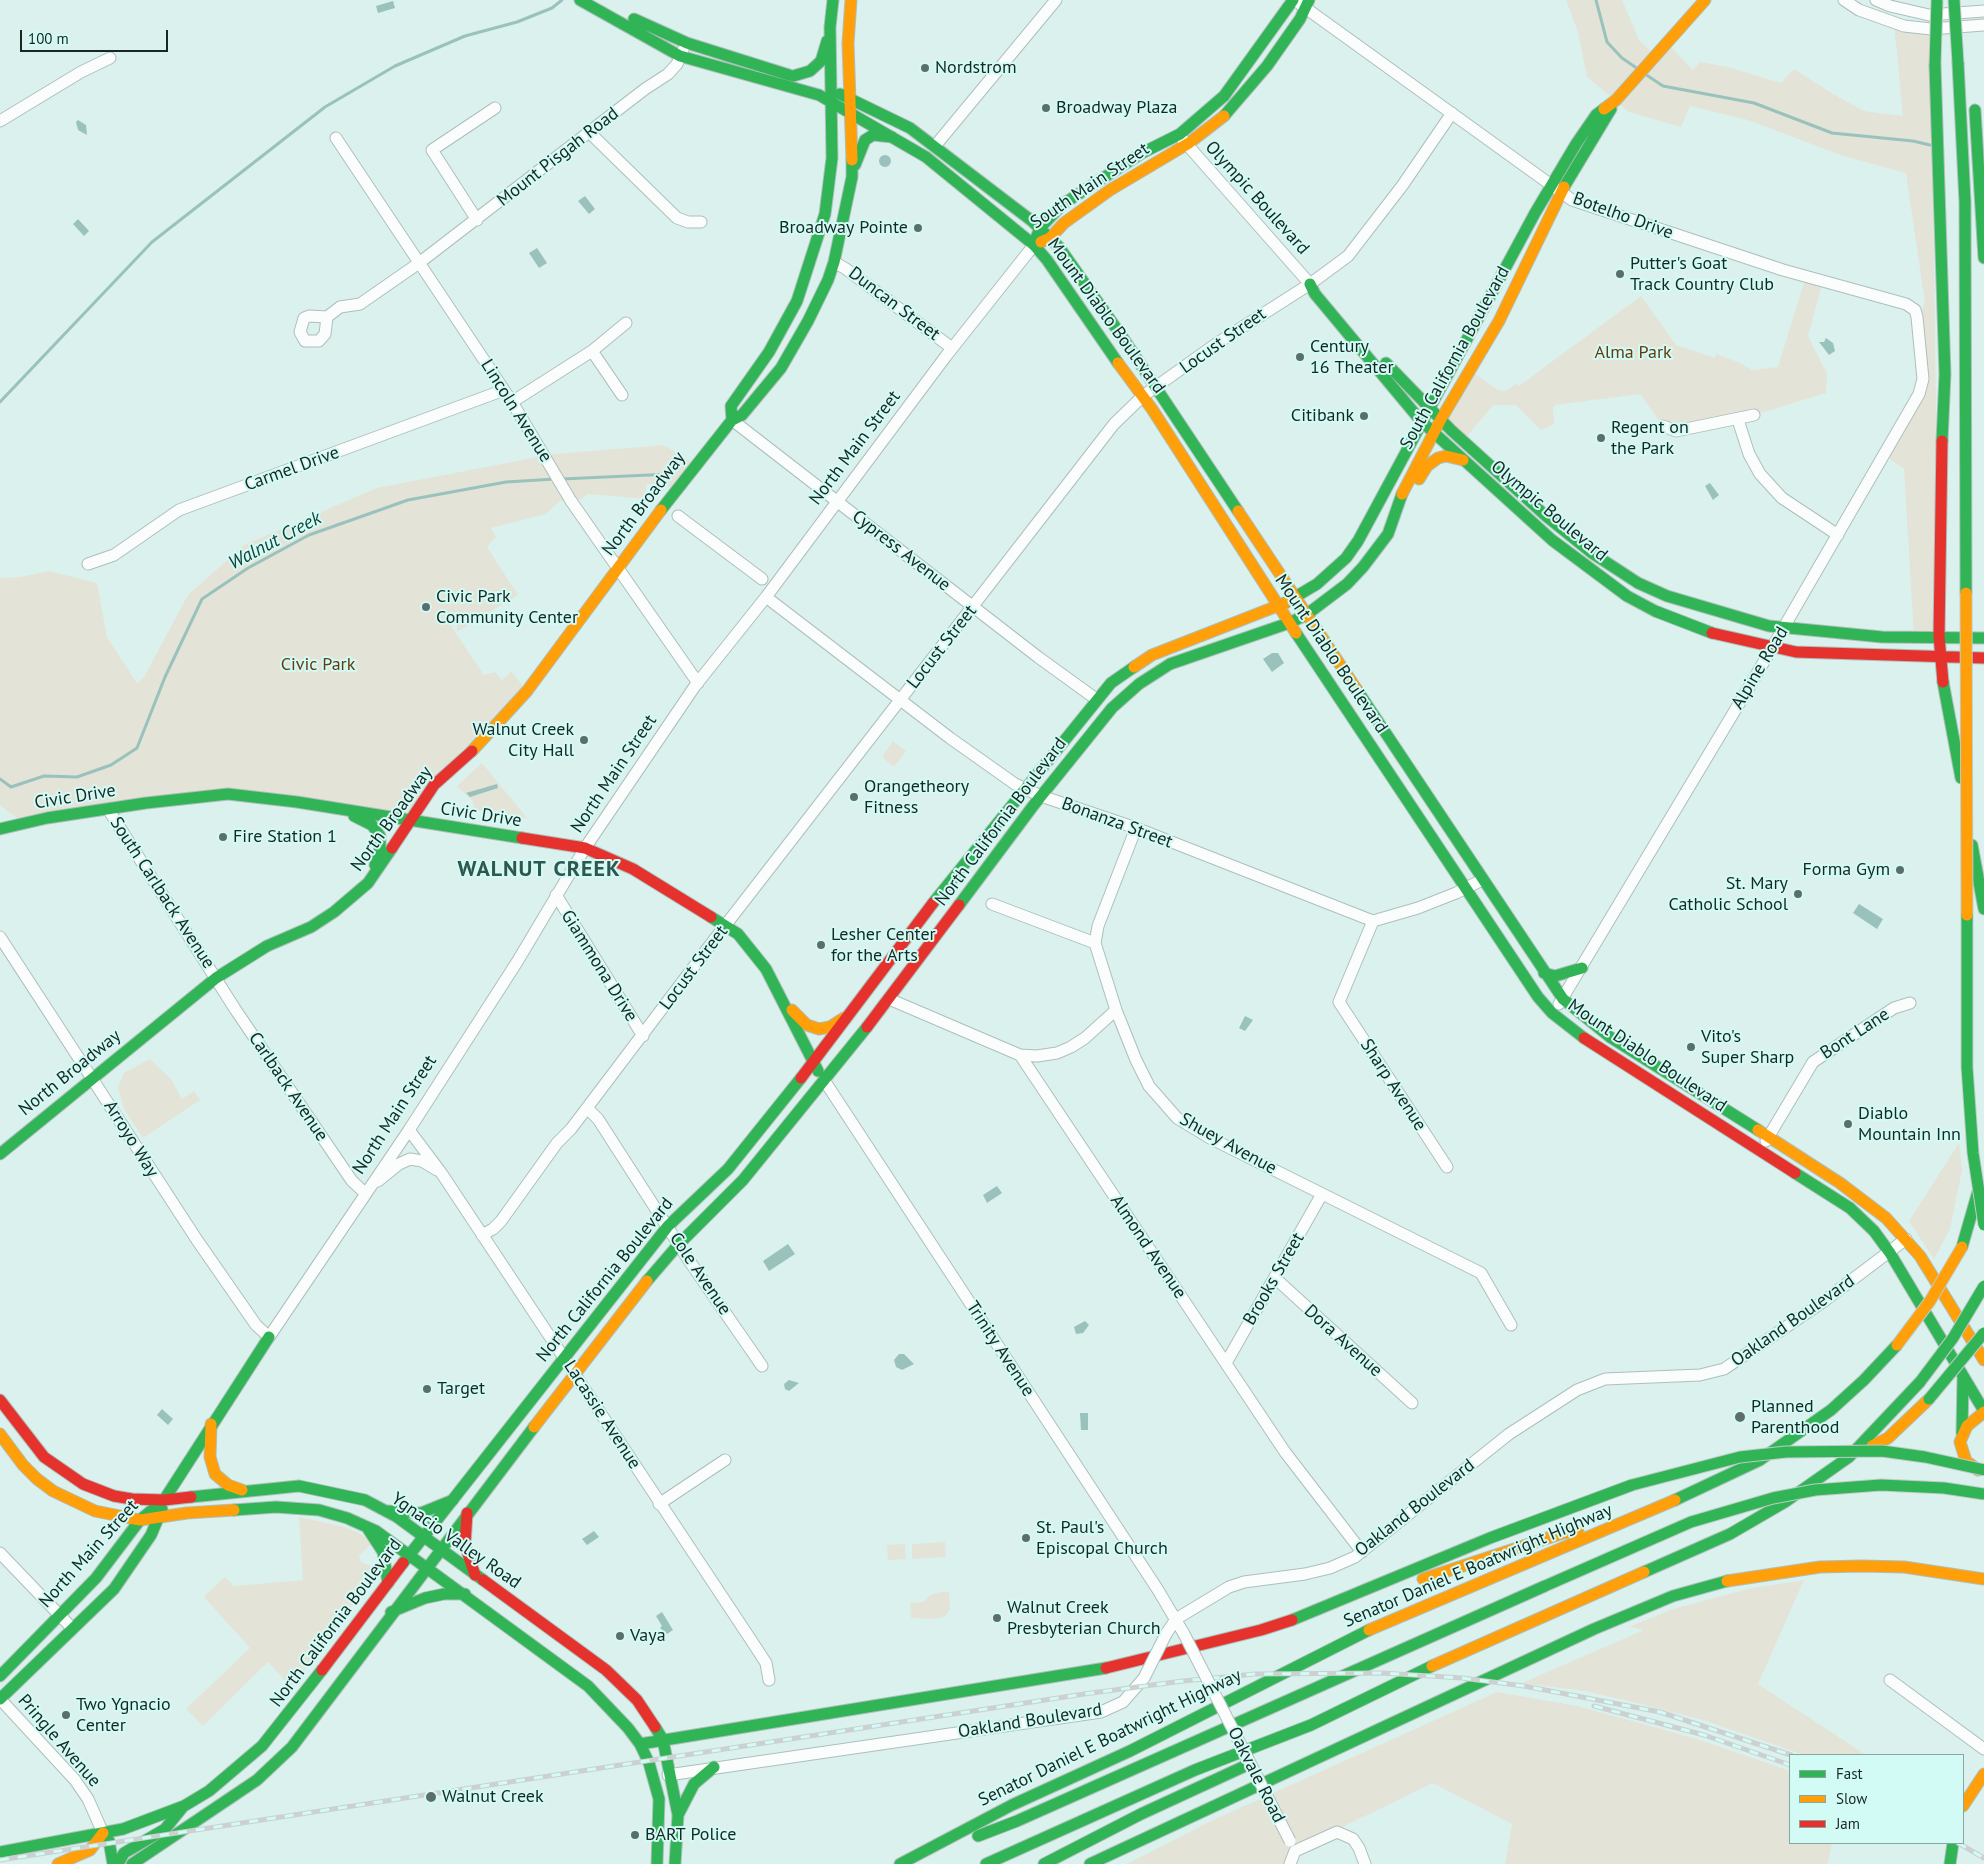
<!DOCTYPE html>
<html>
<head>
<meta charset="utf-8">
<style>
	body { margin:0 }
	#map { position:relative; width:1984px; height:1864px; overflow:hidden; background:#dbf1ee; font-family:"PT Sans",sans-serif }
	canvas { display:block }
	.legend { position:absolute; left:1789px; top:1754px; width:175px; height:90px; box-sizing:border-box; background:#d1fbf4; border:1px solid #87a6a1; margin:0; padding:6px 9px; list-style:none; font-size:15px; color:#172724 }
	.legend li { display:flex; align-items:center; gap:10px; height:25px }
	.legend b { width:25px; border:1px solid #87a6a1 }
	.scale { position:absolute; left:20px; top:30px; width:148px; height:22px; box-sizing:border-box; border:2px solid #172724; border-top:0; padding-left:6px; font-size:15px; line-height:18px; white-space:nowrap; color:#172724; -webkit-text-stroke:4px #d1fbf4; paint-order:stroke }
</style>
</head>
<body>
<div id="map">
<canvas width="1984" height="1864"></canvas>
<ul class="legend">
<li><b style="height:6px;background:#30b455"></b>Fast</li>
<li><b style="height:6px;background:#ff9f0a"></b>Slow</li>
<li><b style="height:6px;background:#e5322d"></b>Jam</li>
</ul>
<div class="scale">100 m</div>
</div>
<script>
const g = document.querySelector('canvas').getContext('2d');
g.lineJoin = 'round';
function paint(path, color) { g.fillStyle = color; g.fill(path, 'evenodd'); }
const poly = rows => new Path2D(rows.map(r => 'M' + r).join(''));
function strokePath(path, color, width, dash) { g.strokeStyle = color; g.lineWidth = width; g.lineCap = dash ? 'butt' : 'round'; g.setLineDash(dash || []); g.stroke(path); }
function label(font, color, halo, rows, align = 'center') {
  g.font = font + ' "PT Sans",sans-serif'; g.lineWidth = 4; g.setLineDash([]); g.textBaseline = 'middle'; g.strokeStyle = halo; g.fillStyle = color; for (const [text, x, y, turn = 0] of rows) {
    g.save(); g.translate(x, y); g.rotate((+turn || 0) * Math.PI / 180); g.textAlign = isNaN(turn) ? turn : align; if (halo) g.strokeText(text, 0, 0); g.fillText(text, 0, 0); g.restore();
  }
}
paint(poly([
	[1566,0,1622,0,1639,40,1655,55,1667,43,1693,70,1700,62,1728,67,1781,83,1794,69,1833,94,1864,111,1903,116,1894,23,1931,29,1939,636,1914,636,1904,469,1884,455,1919,394,1917,317,1925,303,1906,173,1843,156,1748,120,1690,106,1681,127,1629,112,1587,77,1578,32],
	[1806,276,1823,281,1808,336,1827,374,1826,393,1738,420,1663,426,1640,394,1555,405,1553,408,1554,424,1541,430,1516,405,1493,405,1463,441,1441,419,1469,370,1498,390,1506,391,1516,384,1519,386,1641,296,1676,345,1715,358,1716,354,1738,362,1752,370,1778,367],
	[664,445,696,465,676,490,664,484,646,484,646,499,588,494,581,499,560,501,546,514,491,528,496,537,487,547,518,595,457,632,457,622,451,626,484,675,495,672,502,680,511,671,527,691,410,820,228,794,23,823,0,805,0,578,20,577,49,571,97,583,107,637,137,683,144,677,188,595,244,545,377,488,553,454],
	[893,741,906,751,894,767,882,757],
	[482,763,527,818,474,810,473,801,457,786],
	[150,1059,171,1079,182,1099,194,1091,200,1100,143,1138,124,1109,118,1087,124,1073],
	[1959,1143,1962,1170,1950,1229,1934,1259,1909,1221],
	[299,1517,345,1527,361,1534,372,1544,359,1555,361,1562,375,1568,372,1579,292,1688,268,1662,203,1726,186,1709,250,1648,204,1597,225,1577,234,1586,303,1580],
	[945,1542,946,1557,912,1559,912,1544],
	[905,1544,906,1559,888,1560,887,1545],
	[1804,1580,1758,1684,1866,1755,1804,1755,1703,1720,1637,1703,1584,1691,1522,1683,1644,1630,1629,1627,1673,1609,1752,1588],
	[941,1592,949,1592,950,1610,945,1616,935,1619,911,1618,910,1603,924,1602,930,1595],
	[1497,1692,1577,1706,1654,1727,1703,1741,1790,1771,1790,1843,1832,1843,1828,1864,1505,1864,1512,1824,1433,1783,1295,1850,1290,1864,1127,1864,1211,1821]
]), '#e4e3d8');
paint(poly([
	[393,1,395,8,378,13,376,6],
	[78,120,86,125,87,135,78,130,76,122],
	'879 161a6 6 0 1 1 12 0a6 6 0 1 1-12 0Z',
	[585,196,595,209,589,214,578,201],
	[78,219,89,231,84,236,73,224],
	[537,248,547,263,539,268,529,253],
	[1826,338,1833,343,1835,351,1829,355,1819,342,1824,342],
	[1710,483,1719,495,1713,500,1705,486],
	[1272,653,1278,653,1284,663,1272,672,1263,659],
	[497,784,498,788,470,797,466,793],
	[1859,904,1883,919,1877,929,1853,913],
	[1245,1016,1253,1020,1245,1031,1239,1028],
	[997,1186,1002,1193,987,1203,983,1195],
	[788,1244,795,1254,769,1271,763,1261],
	[1085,1321,1089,1325,1083,1333,1076,1334,1074,1327],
	[904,1354,914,1364,902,1370,896,1367,894,1360,899,1354],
	[789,1380,799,1383,789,1391,785,1389,784,1384],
	[162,1409,173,1419,168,1425,157,1415],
	[1080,1413,1088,1413,1088,1430,1081,1430],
	[594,1531,599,1537,587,1545,582,1539],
	[662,1612,673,1630,667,1634,660,1628,662,1626,656,1616]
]), '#9ac2bc');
strokePath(poly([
	[1596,0,1607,42,1622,58,1638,69],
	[1645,74,1663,86,1754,103,1832,133,1913,141,1930,145],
	[0,402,152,242,325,107,395,66,465,36,517,22,552,8,562,0],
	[562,479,671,474],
	[0,779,11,787,44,776,77,777,111,765,137,748,165,677,202,599,248,568,309,535,408,500,506,482,555,479]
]), '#9ac2bc', 3);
const street = poly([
	[1844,0,1859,10,1904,26,1931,29,1984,25],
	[1876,0,1890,6,1929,15,1984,11],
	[1300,4,1572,200,1783,270,1906,304,1915,310,1917,317,1923,379,1919,394,1755,677,1559,1004],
	[0,121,81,72,110,58],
	[590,133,677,218,688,222,701,222],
	[336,138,512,402,571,501,698,683],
	[1183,140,1310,284],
	[935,146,1056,0],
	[477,220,432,150,495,108],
	[834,262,846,269,952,348],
	[327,317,309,316,304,318,300,332,305,341,319,341,325,334,327,317,340,307,360,304,419,263,645,89,668,74,677,64,683,50],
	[592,351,622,395],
	[512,402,592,351,626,323],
	[732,420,1038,657,1096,699],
	[1738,420,1749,454,1760,474,1782,498,1838,535],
	[1663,426,1676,431,1754,415],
	[678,516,762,579],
	[88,564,114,555,179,510,504,390],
	[766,597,950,738,1015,784,1041,796,1136,828,1373,921,1418,908,1456,893,1482,880],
	[108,809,235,1009,352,1181,365,1193],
	[1136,828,1098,926,1095,943,1116,1010,1136,1060,1149,1086,1177,1118,1210,1138,1481,1273,1511,1325],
	[556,895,643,1036],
	[992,904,1095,943],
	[1373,921,1339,1002,1447,1167],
	[0,937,197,1240,256,1325,269,1337,409,1130,517,962,585,848,695,686,766,597,946,356,1034,245],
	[889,999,1020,1055,1285,1452,1362,1552],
	[1020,1055,1037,1056,1057,1053,1071,1047,1085,1038,1116,1010],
	[824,1080,1158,1590,1184,1634],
	[587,1108,598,1119,688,1259,762,1366],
	[409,1130,442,1174,751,1640,766,1663,769,1680],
	[1766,1141,1813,1062,1894,1008,1910,1003],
	[378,1181,399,1164,410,1159,422,1161,437,1170],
	[482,1235,493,1229,501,1221,557,1143,571,1129,714,940,1114,424,1143,396,1216,344,1310,284,1348,256,1402,186,1452,113],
	[1275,1278,1412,1403],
	[1226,1363,1322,1194],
	[659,1504,725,1460],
	[0,1553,72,1628],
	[1166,1634,1176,1619,1229,1587,1244,1582,1305,1574,1330,1568,1355,1557,1509,1434,1577,1390,1605,1379,1700,1375,1724,1369,1824,1301,1906,1239],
	[1890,1680,1984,1749],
	[0,1699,75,1780,88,1799,103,1833],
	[668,1775,1101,1712,1123,1702,1144,1678],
	[1295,1851,1337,1832,1353,1839,1359,1848,1365,1864],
	[1290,1864,1295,1851]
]);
const fast = poly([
	[580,0,680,56,819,95,926,157,1034,245,1047,260,1118,363],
	[634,19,687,43,789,75],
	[1958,63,1965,202,1966,593],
	[1935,65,1945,374,1942,441],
	[793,76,810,71,821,61,827,41],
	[840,94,910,128,1032,221,1059,247,1123,338,1238,511],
	[1975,110,1984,258],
	[1224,116,1267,66,1300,19,1309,0],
	[855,165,865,140,873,135,892,137],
	[1564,187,1611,109],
	[1036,238,1040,228,1063,204,1142,153,1180,134,1224,96,1293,0],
	[1310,284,1315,294,1421,421,1552,540,1627,596,1655,611,1712,633],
	[1386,363,1451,430,1546,516,1592,553,1638,583,1667,596,1769,626,1882,637,1984,638],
	[732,420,731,406,769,352,797,301,825,214,832,158,830,27,833,0],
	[661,510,732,420,742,415,781,368,808,321,828,280,834,262,852,177,852,160],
	[1285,603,1317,584,1346,558,1358,541,1535,213,1576,144,1596,115,1604,109],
	[1296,633,1538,997,1552,1013,1584,1038],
	[1943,682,1961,778],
	[1357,690,1563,999,1610,1037,1758,1130],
	[354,816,372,825,380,836,380,848,375,865],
	[0,829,47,818,146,803,228,794,297,802,522,838],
	[1972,845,1984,909],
	[933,903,1111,683,1134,667],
	[959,905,1033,806,1112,708,1139,684,1170,664,1289,623,1306,615,1347,584,1363,567,1388,534,1402,494],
	[711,917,738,934,766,969,818,1071],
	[1544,973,1555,976,1582,968],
	[0,1154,216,978,267,946,311,927,334,912,368,883,392,848],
	[1795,1173,1850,1208,1874,1231,1890,1253,1984,1411],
	[1962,1247,1979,1188],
	[647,1281,678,1245,743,1180,867,1027],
	[1962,1433,1963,1378],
	[191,1497,299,1486,365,1500,397,1517,483,1580],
	[1675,1500,1760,1460,1831,1410,1864,1380,1897,1345],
	[234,1510,276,1507,319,1510,347,1518,376,1531,588,1686,628,1728,640,1744,649,1763,659,1799,657,1864],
	[388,1511,421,1513,453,1500],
	[368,1529,383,1552,388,1583],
	[403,1563,668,1226,728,1169,801,1078],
	[1644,1572,1730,1534,1785,1502,1849,1457,1920,1382],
	[391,1612,425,1598,444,1594,465,1594],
	[1292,1620,1490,1538,1632,1485],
	[0,1676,96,1578,140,1520,164,1500,269,1337],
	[0,1699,114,1589,151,1535,162,1509],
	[655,1727,663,1740,678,1815,675,1864],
	[640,1744,1106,1668],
	[678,1815,694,1784,714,1767],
	[103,1833,109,1841,113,1864],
	[978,1836,1017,1821,1545,1586],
	[0,1852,123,1829,184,1806,209,1791,262,1746,322,1670],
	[118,1864,124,1853,165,1829,182,1808],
	[132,1864,257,1780,292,1747,534,1427],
	[900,1864,1012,1805,1130,1751,1369,1630],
	[986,1864,1195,1770,1311,1725,1432,1666],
	[1044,1864,1141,1814,1245,1766],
	[1090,1864,1594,1629,1673,1596,1727,1581],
	[1950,1864,1953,1843]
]);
const slow = poly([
	[851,0,848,43,852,160],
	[1604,109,1616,100,1705,0],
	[1041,242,1050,238,1064,223,1110,190,1189,143,1224,116],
	[1118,363,1152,409,1296,633],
	[1419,479,1427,466,1438,458,1446,456,1463,460],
	[1402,494,1441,419,1499,321,1564,187],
	[1238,511,1357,690],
	[1134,667,1152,655,1285,603],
	[472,751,527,691,661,510],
	[792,1010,807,1025,819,1029,830,1027,844,1018],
	[1758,1130,1840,1183,1886,1218,1920,1256,1984,1360],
	[211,1424,210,1457,215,1474,228,1485,242,1490],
	[534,1427,647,1281],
	[0,1434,23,1465,37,1479,53,1491,95,1511,140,1520,187,1513,234,1510],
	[1872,1446,1888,1438,1929,1399],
	[1978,1470,1966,1461,1960,1442,1967,1426,1984,1412],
	[1423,1579,1563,1533,1578,1531],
	[1727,1581,1820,1567,1862,1566,1904,1567,1984,1579],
	[1369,1630,1675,1500],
	[1432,1666,1644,1572],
	[1963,1806,1984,1774],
	[58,1864,90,1850,103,1833]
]);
const jam = poly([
	[1942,441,1939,636,1943,682],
	[1712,633,1796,652,1984,658],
	[522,838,585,848,633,869,711,917],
	[392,848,434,785,472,751],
	[867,1027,959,905],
	[1584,1038,1795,1173],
	[801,1078,933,903],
	[0,1400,44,1457,83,1484,114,1496,132,1499,164,1500,191,1497],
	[467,1513,465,1545,475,1575],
	[483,1580,606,1670,637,1700,655,1727],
	[1106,1668,1261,1630,1292,1620],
	[322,1670,403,1563]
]);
strokePath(street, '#adbfbc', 13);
strokePath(fast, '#adbfbc', 13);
strokePath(slow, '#adbfbc', 13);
strokePath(jam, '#adbfbc', 13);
strokePath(street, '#fafdfc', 11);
strokePath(fast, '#30b455', 11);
strokePath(slow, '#ff9f0a', 11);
strokePath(jam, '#e5322d', 11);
const rail = poly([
	[1594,1706,1704,1735,1790,1765],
	[1958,1843,1984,1858],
	[0,1860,1084,1694,1183,1681,1255,1674,1382,1673,1462,1678,1524,1686,1660,1712,1791,1755]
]);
strokePath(rail, '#cbd1d0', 5);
strokePath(rail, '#d1fbf4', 3, [9]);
const streetBridge = poly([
	[1184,1634,1290,1841],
	[1144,1678,1166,1634]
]);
const fastBridge = poly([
	[1954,0,1958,63],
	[1935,65,1937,0],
	[1967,915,1967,1067,1973,1153,1984,1225],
	[1920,1382,1953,1338,1984,1286],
	[1929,1399,1984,1333],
	[1632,1485,1740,1457,1786,1452,1882,1451,1925,1457,1984,1470],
	[1545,1586,1691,1522,1773,1498,1815,1490,1881,1485,1944,1488,1984,1494]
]);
const slowBridge = poly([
	[1966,593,1967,915],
	[1897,1345,1930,1301,1962,1247]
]);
strokePath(streetBridge, '#adbfbc', 13, []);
strokePath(fastBridge, '#bfcbc9', 13, []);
strokePath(slowBridge, '#bfcbc9', 13, []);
strokePath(streetBridge, '#fafdfc', 11);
strokePath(fastBridge, '#30b455', 11);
strokePath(slowBridge, '#ff9f0a', 11);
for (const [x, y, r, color] of [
	[925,68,5,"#5c6e6b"],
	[1046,108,5,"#5c6e6b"],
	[918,228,5,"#5c6e6b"],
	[1620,274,5,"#5c6e6b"],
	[1300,357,5,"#5c6e6b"],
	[1364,416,5,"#5c6e6b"],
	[1601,438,5,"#5c6e6b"],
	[426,607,5,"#5c6e6b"],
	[584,740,5,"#5c6e6b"],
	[854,797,5,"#5c6e6b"],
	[223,837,5,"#5c6e6b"],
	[1900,870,5,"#5c6e6b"],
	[1798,894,5,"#5c6e6b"],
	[821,945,5,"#5c6e6b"],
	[1691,1047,5,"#5c6e6b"],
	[1848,1124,5,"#5c6e6b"],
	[427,1389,5,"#5c6e6b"],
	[1740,1417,6,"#5c6e6b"],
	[1026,1538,5,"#5c6e6b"],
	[997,1618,5,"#5c6e6b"],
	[620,1636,5,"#5c6e6b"],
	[66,1715,5,"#5c6e6b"],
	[431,1797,6,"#5c6e6b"],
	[635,1835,5,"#5c6e6b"]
]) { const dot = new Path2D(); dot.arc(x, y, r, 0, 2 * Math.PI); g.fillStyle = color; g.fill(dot); strokePath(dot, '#d1fbf4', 2); }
label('18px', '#172724', '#d1fbf4', [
	["Nordstrom",935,68],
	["Broadway Plaza",1056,108],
	["Broadway Pointe",908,228,"right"],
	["Putter's Goat",1630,264],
	["Track Country Club",1630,285],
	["Century",1310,347],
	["16 Theater",1310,368],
	["Citibank",1354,416,"right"],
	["Regent on",1611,428],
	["the Park",1611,449],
	["Civic Park",436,597],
	["Community Center",436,618],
	["Walnut Creek",574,730,"right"],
	["City Hall",574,751,"right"],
	["Orangetheory",864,787],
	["Fitness",864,808],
	["Fire Station 1",233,837],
	["Forma Gym",1890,870,"right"],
	["St. Mary",1788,884,"right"],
	["Catholic School",1788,905,"right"],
	["Lesher Center",831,935],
	["for the Arts",831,956],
	["Vito's",1701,1037],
	["Super Sharp",1701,1058],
	["Diablo",1858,1114],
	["Mountain Inn",1858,1135],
	["Target",437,1389],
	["Planned",1751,1407],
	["Parenthood",1751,1428],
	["St. Paul's",1036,1528],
	["Episcopal Church",1036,1549],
	["Walnut Creek",1007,1608],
	["Presbyterian Church",1007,1629],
	["Vaya",630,1636],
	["Two Ygnacio",76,1705],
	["Center",76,1726],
	["Walnut Creek",442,1797],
	["BART Police",645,1835]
], 'left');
label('18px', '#172724', '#d1fbf4', [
	["Mount Pisgah Road",558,157,-38],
	["South Main Street",1090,186,-34],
	["Olympic Boulevard",1257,198,48],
	["Botelho Drive",1623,216,20],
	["Duncan Street",894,304,37],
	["Mount Diablo Boulevard",1106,316,54],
	["Locust Street",1223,341,-35],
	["South California Boulevard",1455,358,-61],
	["Lincoln Avenue",516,411,58],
	["North Main Street",855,448,-53],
	["Carmel Drive",292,469,-20],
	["North Broadway",644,504,-53],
	["Olympic Boulevard",1549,511,40],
	["Cypress Avenue",901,551,38],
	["Locust Street",942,647,-52],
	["Mount Diablo Boulevard",1331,654,56],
	["Alpine Road",1760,668,-59],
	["North Main Street",614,774,-56],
	["Civic Drive",75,797,-9],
	["Civic Drive",481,815,9],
	["North Broadway",392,819,-54],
	["North California Boulevard",1001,822,-53],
	["Bonanza Street",1117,823,20],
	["South Carlback Avenue",162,893,57],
	["Giammona Drive",599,966,58],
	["Locust Street",694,968,-53],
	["Bont Lane",1855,1034,-33],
	["Mount Diablo Boulevard",1647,1056,34],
	["North Broadway",70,1073,-39],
	["Sharp Avenue",1393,1085,57],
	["Carlback Avenue",288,1087,56],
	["North Main Street",395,1115,-57],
	["Arroyo Way",131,1139,58],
	["Shuey Avenue",1228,1144,29],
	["Almond Avenue",1148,1247,56],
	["Cole Avenue",700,1274,56],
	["Brooks Street",1274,1279,-60],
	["North California Boulevard",605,1280,-51],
	["Oakland Boulevard",1793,1321,-35],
	["Dora Avenue",1343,1341,42],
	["Trinity Avenue",1000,1349,57],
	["Lacassie Avenue",602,1415,57],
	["Oakland Boulevard",1415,1508,-38],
	["Ygnacio Valley Road",456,1541,35],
	["North Main Street",89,1554,-48],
	["Senator Daniel E Boatwright Highway",1478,1566,-23],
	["North California Boulevard",336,1623,-53],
	["Oakland Boulevard",1030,1721,-9],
	["Senator Daniel E Boatwright Highway",1110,1738,-26],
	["Pringle Avenue",59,1741,49],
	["Oakvale Road",1256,1775,63]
]);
label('18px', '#653a0d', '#d1fbf4', [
	["Alma Park",1633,353],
	["Civic Park",318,665]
]);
label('italic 19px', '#14403a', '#d1fbf4', [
	["Walnut Creek",275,541,-28]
]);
g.letterSpacing = '1px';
label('bold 22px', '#305650', '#d1fbf4', [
	["WALNUT CREEK",539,870]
]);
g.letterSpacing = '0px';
</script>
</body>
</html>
